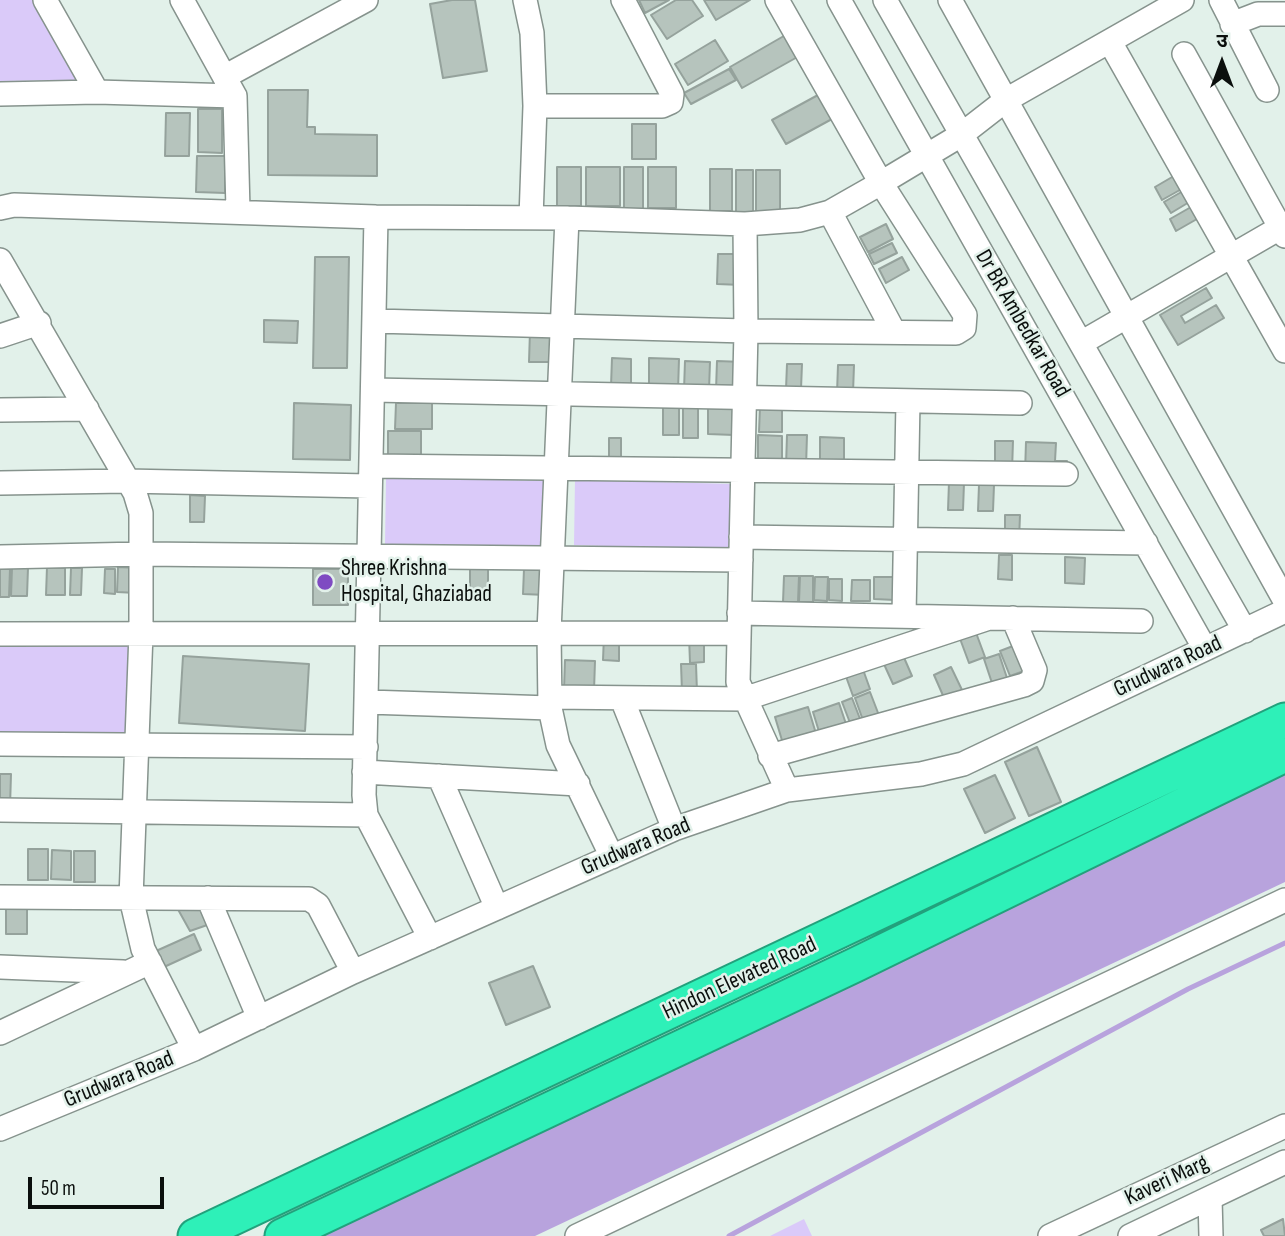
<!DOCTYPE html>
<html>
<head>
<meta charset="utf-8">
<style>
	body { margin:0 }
	#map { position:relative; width:1285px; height:1236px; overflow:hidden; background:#e2f1ea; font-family:"Sofia Sans Condensed","Noto Sans Devanagari",sans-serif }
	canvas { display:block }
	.north { position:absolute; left:1187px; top:28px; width:70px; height:70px; -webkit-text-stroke:5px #e2f1ea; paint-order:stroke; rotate:0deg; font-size:19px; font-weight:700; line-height:28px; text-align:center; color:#0b0f0d }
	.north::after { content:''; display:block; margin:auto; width:24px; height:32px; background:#0b0f0d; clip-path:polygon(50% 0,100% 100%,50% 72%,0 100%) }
	.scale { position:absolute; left:28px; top:1177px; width:136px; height:32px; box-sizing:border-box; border:4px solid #0b0f0d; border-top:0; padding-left:9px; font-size:21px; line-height:24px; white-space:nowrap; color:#0b0f0d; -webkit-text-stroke:5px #e2f1ea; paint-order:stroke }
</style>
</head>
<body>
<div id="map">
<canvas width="1285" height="1236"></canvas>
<div class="north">उ</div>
<div class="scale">50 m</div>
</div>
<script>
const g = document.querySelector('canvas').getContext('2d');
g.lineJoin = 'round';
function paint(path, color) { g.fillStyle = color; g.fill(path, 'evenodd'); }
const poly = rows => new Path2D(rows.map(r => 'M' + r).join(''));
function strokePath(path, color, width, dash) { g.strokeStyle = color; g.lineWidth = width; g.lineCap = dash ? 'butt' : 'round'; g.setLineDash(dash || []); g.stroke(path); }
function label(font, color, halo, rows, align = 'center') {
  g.font = font + ' "Sofia Sans Condensed",sans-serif'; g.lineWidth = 5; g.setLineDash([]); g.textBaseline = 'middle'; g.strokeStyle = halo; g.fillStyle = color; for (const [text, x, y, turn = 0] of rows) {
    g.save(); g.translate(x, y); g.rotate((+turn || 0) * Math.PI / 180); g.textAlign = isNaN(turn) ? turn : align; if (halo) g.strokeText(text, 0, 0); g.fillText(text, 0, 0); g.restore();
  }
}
paint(poly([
	[0,0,37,0,81,80,0,81],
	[386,478,554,481,553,547,385,545],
	[575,480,734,484,732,550,574,545],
	[0,645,134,645,134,732,0,732],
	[804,1219,812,1236,770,1236]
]), '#dacaf9');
paint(poly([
	[1285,754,1285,882,535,1236,262,1236]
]), '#b8a3dd');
strokePath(poly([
	[729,1236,1188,989,1285,943]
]), '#b8a3dd', 5);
const building = poly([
	[452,0,475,0,487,71,443,78,430,4,452,0],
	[639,0,669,0,645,13,639,0],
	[676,0,692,0,703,16,667,39,651,15,676,0],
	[704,0,750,0,716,20,704,0],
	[789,33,801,55,742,88,730,67,789,33],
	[715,40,728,61,688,85,675,64,715,40],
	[729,69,736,80,691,104,684,93,729,69],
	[268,90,308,90,307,127,315,127,315,134,377,135,377,176,268,175,268,90],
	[818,95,832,119,786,144,772,120,818,95],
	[198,109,222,109,222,153,198,152,198,109],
	[166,113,190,113,189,156,165,156,166,113],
	[632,124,656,124,656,159,632,159,632,124],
	[197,156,225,156,225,193,196,192,197,156],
	[557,167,581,167,581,206,557,206,557,167],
	[586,167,620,167,620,206,586,206,586,167],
	[624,167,643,167,643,210,624,210,624,167],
	[648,167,676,167,676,208,648,208,648,167],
	[710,169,732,169,732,211,710,211,710,169],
	[736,170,753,170,753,213,736,213,736,170],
	[756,170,780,170,780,215,756,215,756,170],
	[1179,173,1187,186,1162,200,1155,187,1179,173],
	[1190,187,1196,198,1171,213,1164,202,1190,187],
	[1198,203,1204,215,1176,231,1170,219,1198,203],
	[886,224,893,239,868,252,860,237,886,224],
	[892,243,897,253,874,264,869,254,892,243],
	[718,254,743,254,742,285,717,284,718,254],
	[315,257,349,257,347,368,313,368,315,257],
	[902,257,909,270,886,283,879,269,902,257],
	[1206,288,1212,298,1181,316,1185,323,1216,305,1224,318,1178,345,1160,315,1206,288],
	[264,320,298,321,297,343,264,342,264,320],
	[530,331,552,332,551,362,529,362,530,331],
	[612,358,631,359,631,387,611,386,612,358],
	[649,358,679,359,678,391,649,391,649,358],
	[685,361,710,362,709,390,684,390,685,361],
	[717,361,743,362,743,391,716,390,717,361],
	[787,364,802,364,801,389,786,389,787,364],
	[838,365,854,365,853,393,837,393,838,365],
	[294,403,351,405,350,460,293,459,294,403],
	[396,403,432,403,432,429,395,429,396,403],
	[663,403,679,403,679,435,663,435,663,403],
	[683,405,698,405,698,438,683,438,683,405],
	[708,406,735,406,734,435,708,434,708,406],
	[760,407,782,407,782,432,759,432,760,407],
	[388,431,421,431,421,461,388,461,388,431],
	[758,435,782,436,782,466,758,466,758,435],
	[787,435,807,435,806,467,786,466,787,435],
	[820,437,844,438,844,468,820,467,820,437],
	[609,438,621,438,621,467,609,467,609,438],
	[995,441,1013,441,1012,471,995,470,995,441],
	[1026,442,1056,443,1055,461,1067,461,1066,473,1025,473,1026,442],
	[949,482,964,483,963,510,948,510,949,482],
	[979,485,994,485,993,511,978,511,979,485],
	[190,495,205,496,204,522,190,522,190,495],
	[1005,515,1020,515,1019,541,1005,541,1005,515],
	[999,555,1012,555,1012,580,998,579,999,555],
	[1065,557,1085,558,1084,584,1065,583,1065,557],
	[470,565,488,565,488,589,470,589,470,565],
	[47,567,65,568,65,595,46,595,47,567],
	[118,567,138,568,137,593,117,592,118,567],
	[0,568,10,569,9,597,0,597,0,568],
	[12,568,28,568,27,596,11,596,12,568],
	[71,568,82,568,81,595,70,595,71,568],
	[105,569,115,569,115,594,104,593,105,569],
	[313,569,348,569,348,605,313,605,313,569],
	[524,569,547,570,546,595,523,594,524,569],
	[784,576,799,576,798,602,783,602,784,576],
	[800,576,813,576,813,602,799,602,800,576],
	[815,577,828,577,827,601,814,600,815,577],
	[874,577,896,577,895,600,874,599,874,577],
	[829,579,842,579,842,601,829,600,829,579],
	[852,580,870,580,870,601,851,601,852,580],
	[975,630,985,657,969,663,959,636,975,630],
	[604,635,619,635,619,661,603,660,604,635],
	[704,635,704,662,690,663,689,636,704,635],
	[1013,646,1024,671,1010,676,1000,651,1013,646],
	[902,653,912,676,893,684,883,662,902,653],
	[999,654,1007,678,992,683,984,659,999,654],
	[183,656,309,664,305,731,179,723,183,656],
	[565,660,595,661,594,691,564,690,565,660],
	[681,664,696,664,697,692,682,692,681,664],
	[861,664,870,689,853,696,844,671,861,664],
	[951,667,963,692,945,700,934,675,951,667],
	[870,692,880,718,864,723,855,698,870,692],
	[852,698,862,724,852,728,842,702,852,698],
	[839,703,848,730,821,738,813,712,839,703],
	[808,707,817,737,784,747,775,717,808,707],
	[1037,747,1061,802,1029,816,1005,762,1037,747],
	[0,774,11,774,10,807,0,807,0,774],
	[995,775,1015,818,985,833,964,789,995,775],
	[28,849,48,849,48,880,28,880,28,849],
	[52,850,71,851,71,880,51,879,52,850],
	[74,851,95,851,95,882,74,882,74,851],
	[204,900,213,923,190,931,175,904,204,900],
	[6,905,27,905,27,934,6,934,6,905],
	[194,934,201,950,164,967,156,951,194,934],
	[533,966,550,1007,506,1025,489,983,533,966],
	[1283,1219,1285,1236,1264,1236,1261,1230,1283,1219]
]);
paint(building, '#b6c4bd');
strokePath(building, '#95a29c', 2);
const minor = poly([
	[45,0,97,92],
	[182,0,235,96,238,210],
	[525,0,532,33,535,106,531,218],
	[839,0,1205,649],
	[885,0,1245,631],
	[950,0,1285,601],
	[1221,0,1267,90],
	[1232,24,1258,14,1285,14],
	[1110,42,1285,351],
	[1184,54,1285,236],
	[226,76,366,0],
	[0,94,97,92,235,96],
	[535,106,662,106,671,102,672,94,623,0],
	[0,208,14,205,376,217,567,218,745,224,800,220,830,212,881,183,961,135,1006,100,1182,0],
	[830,212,894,332],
	[376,217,364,795,366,815,430,938],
	[567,218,549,632,550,708,558,745,612,857],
	[745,224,746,331,738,682,787,790],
	[0,260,135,493,141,513,141,633,131,898,143,949,194,1049],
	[375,321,746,331,956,333,964,328,965,315,881,183,777,0],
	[0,336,39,323],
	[1081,343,1285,225],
	[373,390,1020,403],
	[0,410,87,409],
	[372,466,1066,474],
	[0,483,126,481,369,486],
	[741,537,1146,543],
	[0,557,142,554,741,560],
	[739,613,1141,621],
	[904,616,908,401],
	[0,634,739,633],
	[550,697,744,699,989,618],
	[622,699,674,829],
	[368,702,550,708],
	[0,744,366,747],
	[770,756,1024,685,1032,681,1035,670,1013,618],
	[364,772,578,784],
	[439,776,497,908],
	[0,810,366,815],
	[0,897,309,899,318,905,353,972],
	[208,898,259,1018],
	[0,967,123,972],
	[0,1033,150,962],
	[0,1129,194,1049,353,972,674,829,787,790,921,774,963,764,1285,611],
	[1210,1198,1211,1236],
	[577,1236,1285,900],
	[1050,1236,1285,1126],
	[1130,1236,1285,1162]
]);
const highway = poly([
	[195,1236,1285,720],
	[282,1236,855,965,1285,755]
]);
strokePath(minor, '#86938d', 26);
strokePath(highway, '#22a17c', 37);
strokePath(minor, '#fff', 23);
strokePath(highway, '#2ef0b8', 33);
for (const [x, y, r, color] of [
	[325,582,9,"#7f4bc2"]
]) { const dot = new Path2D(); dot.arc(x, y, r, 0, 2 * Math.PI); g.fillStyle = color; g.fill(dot); strokePath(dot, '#e2f1ea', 2.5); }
label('23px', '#0b0f0d', '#e2f1ea', [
	["Dr BR Ambedkar Road",1022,324,60],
	["Grudwara Road",1168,667,-25],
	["Grudwara Road",636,847,-23],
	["Hindon Elevated Road",740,979,-25],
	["Grudwara Road",119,1080,-22],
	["Kaveri Marg",1167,1181,-25]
]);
label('23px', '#0b0f0d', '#e2f1ea', [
	["Shree Krishna",341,569],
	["Hospital, Ghaziabad",341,595]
], 'left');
</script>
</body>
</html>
